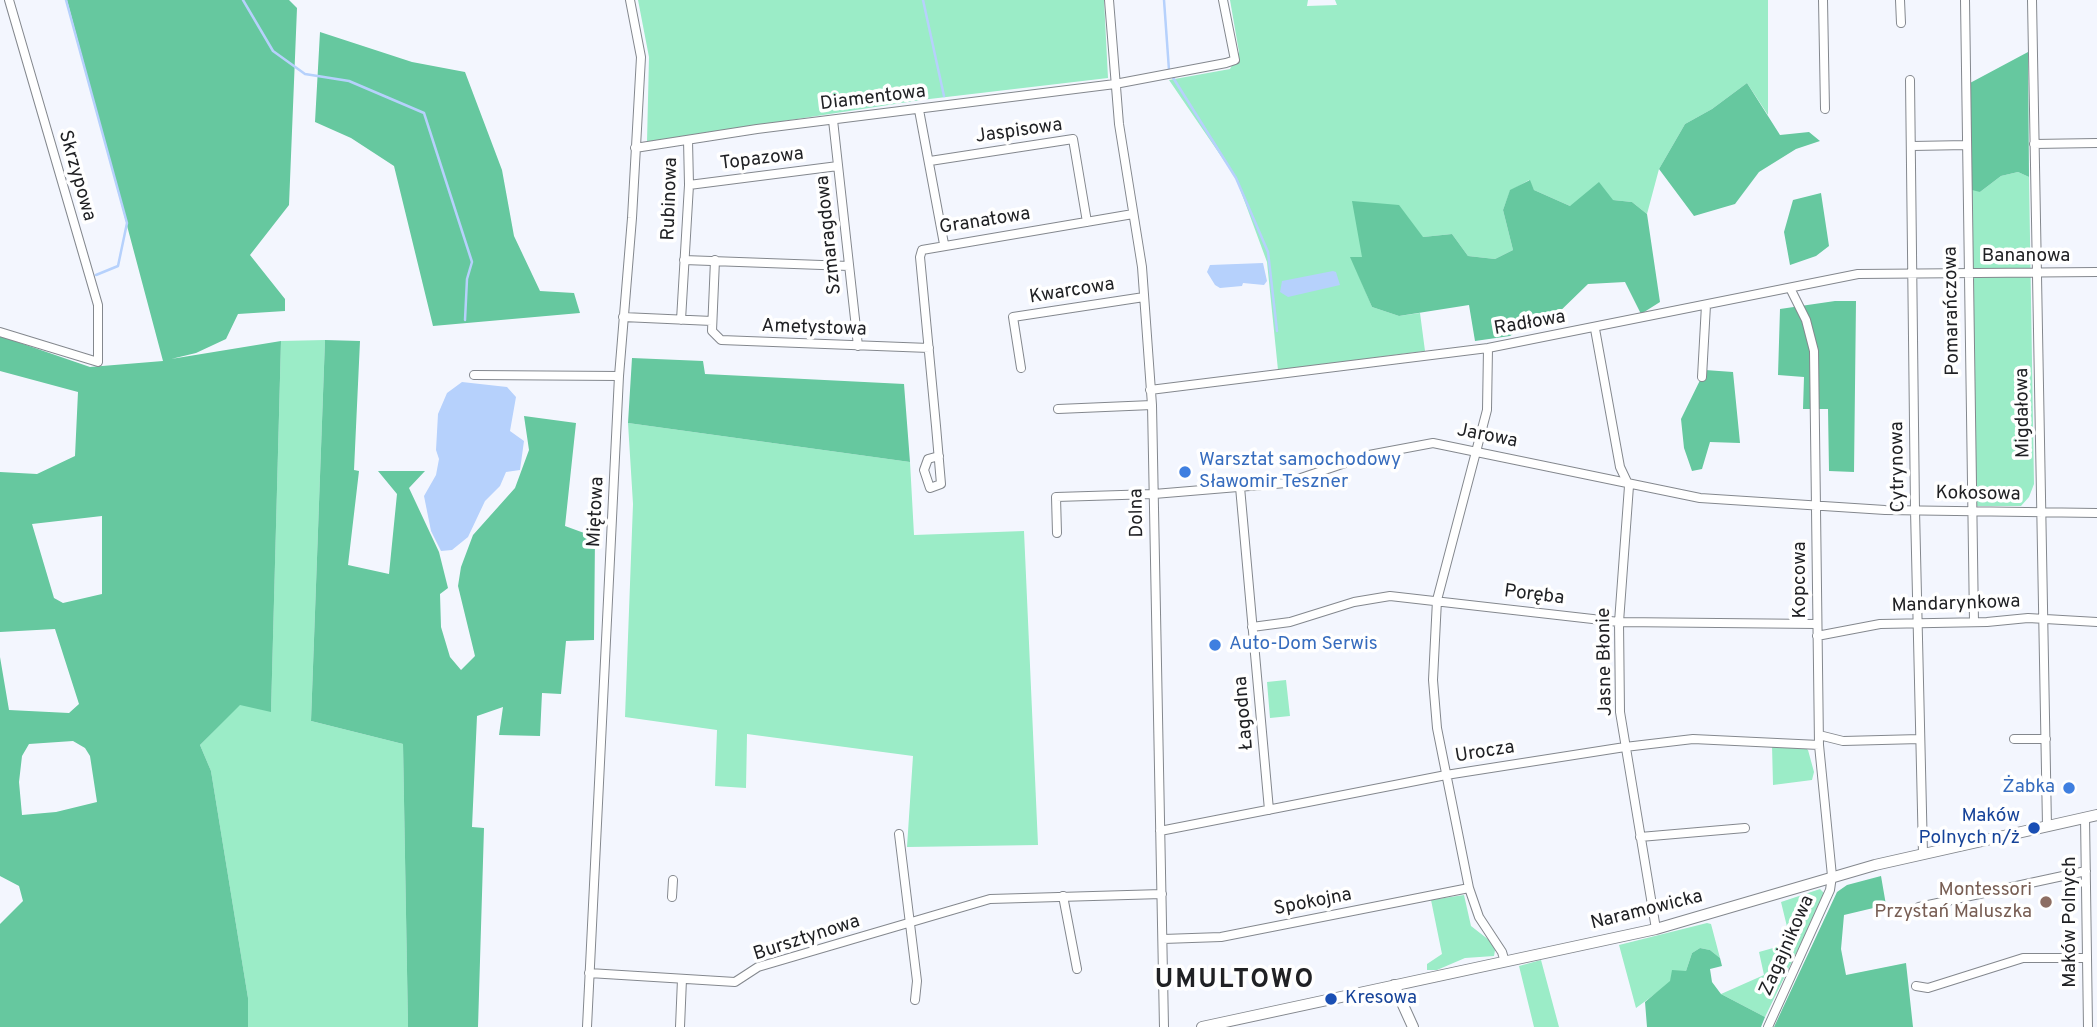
<!DOCTYPE html>
<html>
<head>
<meta charset="utf-8">
<style>
	body { margin:0 }
	canvas { display:block; background:#f3f6fe }
</style>
</head>
<body>
<canvas width="2097" height="1027"></canvas>
<script>
const g = document.querySelector('canvas').getContext('2d');
g.lineJoin = 'round';
function paint(path, color) { g.fillStyle = color; g.fill(path, 'evenodd'); }
const poly = rows => new Path2D(rows.map(r => 'M' + r).join(''));
function strokePath(path, color, width, dash) { g.strokeStyle = color; g.lineWidth = width; g.lineCap = dash ? 'butt' : 'round'; g.setLineDash(dash || []); g.stroke(path); }
function label(font, color, halo, rows, align = 'center') {
  g.font = font + ' Overpass,sans-serif'; g.lineWidth = 7; g.setLineDash([]); g.textBaseline = 'middle'; g.strokeStyle = halo; g.fillStyle = color; for (const [text, x, y, turn = 0] of rows) {
    g.save(); g.translate(x, y); g.rotate((+turn || 0) * Math.PI / 180); g.textAlign = isNaN(turn) ? turn : align; if (halo) g.strokeText(text, 0, 0); g.fillText(text, 0, 0); g.restore();
  }
}
paint(poly([
	[638,0,1104,0,1108,78,921,100,647,142,649,57],
	[1230,0,1308,0,1307,6,1337,5,1335,0,1768,0,1768,115,1747,83,1712,109,1685,124,1659,169,1647,214,1632,202,1613,200,1570,206,1534,190,1529,180,1510,191,1503,210,1513,250,1495,259,1468,256,1452,234,1423,237,1362,257,1351,257,1372,307,1399,316,1420,313,1425,351,1278,370,1267,262,1236,178,1169,80,1230,69,1239,52],
	[2018,172,2029,177,2034,484,2029,497,2021,506,1975,506,1969,182,1980,192,2001,176],
	[325,340,311,721,403,744,408,1027,248,1027,248,998,211,771,200,745,240,704,271,711,281,341],
	[628,423,910,462,914,535,1024,531,1038,845,907,847,913,756,747,734,746,788,715,786,717,730,625,717,633,504],
	[1286,680,1290,716,1270,718,1267,682],
	[1772,745,1803,746,1808,750,1814,772,1812,780,1773,785],
	[1820,889,1825,894,1765,1017,1721,994,1764,975,1759,952,1791,943,1781,902],
	[1464,895,1471,926,1489,940,1495,950,1494,956,1465,958,1437,970,1427,970,1427,964,1442,954,1431,900],
	[1707,923,1711,924,1720,958,1710,950,1700,948,1692,953,1686,971,1636,1008,1619,945],
	[1541,960,1559,1027,1534,1027,1519,966]
]), '#9becc7');
paint(poly([
	[67,0,289,0,297,8,289,205,250,255,285,299,285,311,238,314,226,339,196,353,171,359,281,341,271,712,240,705,200,745,211,771,248,998,248,1027,0,1027,0,924,23,901,19,886,0,876,0,657,9,710,69,713,79,704,55,629,0,632,0,472,37,474,75,456,78,392,0,371,0,336,90,367,163,361],
	[102,516,102,594,63,603,54,598,32,524],
	[73,741,85,748,90,756,97,802,56,812,22,815,19,782,22,756,29,744],
	[320,32,412,62,465,72,502,170,514,236,540,291,574,293,580,313,433,326,394,166,351,138,315,122],
	[2028,52,2029,177,2018,172,2001,176,1980,192,1972,190,1968,177,1970,83],
	[1747,83,1780,135,1809,132,1820,141,1796,149,1759,172,1735,204,1694,216,1659,169,1685,124,1712,109],
	[1530,180,1534,190,1570,206,1599,182,1613,200,1632,202,1647,214,1660,302,1641,314,1625,282,1588,284,1552,319,1527,325,1510,336,1475,341,1469,305,1399,316,1372,307,1350,257,1362,257,1352,201,1399,205,1423,237,1452,234,1468,256,1495,259,1513,250,1503,210,1510,190],
	[1821,193,1829,246,1816,256,1790,265,1784,232,1793,200],
	[1835,301,1856,301,1854,472,1829,471,1828,409,1803,409,1804,377,1778,375,1780,309],
	[325,340,360,341,354,470,359,471,348,565,389,574,397,494,378,471,425,471,409,488,439,552,448,588,440,594,441,627,450,657,461,670,475,656,458,586,461,567,473,535,515,488,529,450,524,416,576,423,565,526,595,537,594,640,566,641,561,694,542,693,540,736,499,735,503,707,477,716,472,827,484,828,478,1027,408,1027,403,744,311,721],
	[632,358,703,361,705,374,904,384,910,462,628,423],
	[1705,370,1733,372,1740,443,1710,442,1702,469,1692,471,1684,448,1681,419],
	[1881,876,1886,905,1844,915,1841,949,1846,975,1906,963,1913,1027,1774,1027,1837,892,1847,885],
	[1700,948,1710,950,1720,958,1722,966,1710,969,1712,982,1721,994,1765,1017,1761,1027,1647,1027,1645,1002,1670,981,1672,970,1686,971,1692,953]
]), '#66c89f');
paint(poly([
	[1263,263,1267,281,1264,285,1243,283,1242,286,1220,288,1215,285,1207,272,1210,265],
	[1333,271,1336,272,1340,285,1288,297,1280,292,1282,281],
	[462,382,507,387,516,397,510,431,524,441,520,470,506,472,500,486,485,501,468,537,452,550,441,551,431,531,424,496,436,475,439,459,436,450,438,414,447,393]
]), '#b6d1fc');
strokePath(poly([
	[66,0,127,223,118,266,96,275],
	[243,0,273,51,305,74,349,81,424,113,472,262,467,279,465,320],
	[923,0,944,96],
	[1164,0,1169,70],
	[1172,76,1236,178,1268,252,1277,331]
]), '#b6d1fc', 2.5);
const minor = poly([
	[1109,0,1119,124,1142,267,1152,405,1164,1027],
	[1823,0,1825,109],
	[1900,0,1901,23],
	[1965,0,1974,622],
	[2032,0,2047,826],
	[1910,80,1915,510,1923,854],
	[919,110,944,244],
	[833,120,858,346],
	[2034,144,2097,143],
	[1912,146,1967,145],
	[635,148,757,129,1115,84,1226,63,1235,60,1223,0],
	[930,161,1073,139,1087,222],
	[689,185,838,166],
	[684,260,849,266],
	[715,260,712,331,721,340,929,348],
	[623,317,712,321],
	[681,320,689,185,688,140],
	[1595,329,1620,467,1629,486,1619,622,1620,712,1656,929],
	[0,332,98,362,98,305,9,0],
	[1488,348,1487,410,1437,600,1433,680,1437,728,1469,888,1479,917,1502,952,1505,962],
	[1021,368,1013,317,1144,297],
	[474,375,619,376],
	[1702,377,1706,305],
	[1150,390,1488,348,1858,274,2097,272],
	[1058,409,1152,405],
	[939,456,928,459,924,470,930,488,941,484,936,426,920,257,922,250,1133,214],
	[1240,487,1269,810],
	[1057,533,1056,497,1154,494,1286,483,1369,455,1433,443,1700,498,1885,510,2097,513],
	[1252,627,1290,622,1354,602,1390,596,1619,622,1817,624],
	[1817,636,1880,624,1987,622,2028,618,2097,622],
	[1819,735,1843,741,1920,739],
	[2014,739,2046,739],
	[2085,817,2088,1027],
	[1160,831,1446,775,1625,747,1693,739,1819,745],
	[899,834,917,981,915,1000],
	[1640,837,1745,828],
	[1063,896,1077,969],
	[672,897,673,880],
	[1919,907,2086,871],
	[1163,939,1221,937,1469,888],
	[589,973,735,982,758,967,990,899,1162,894],
	[1916,986,1928,988,2023,958,2087,958],
	[587,1027,619,376,632,218,641,57,630,0],
	[680,1027,682,979],
	[1768,1027,1830,890,1832,876,1819,745,1814,351,1806,320,1790,288]
]);
const tertiary = poly([
	[1394,985,1413,1027],
	[1202,1027,1656,929,1875,865,2097,815]
]);
strokePath(minor, '#84888e', 10);
strokePath(tertiary, '#84888e', 12);
strokePath(minor, '#fff', 8);
strokePath(tertiary, '#fff', 10);
for (const [x, y, r, color] of [
	[1185,472,7,"#3f7fe0"],
	[1215,645,7,"#3f7fe0"],
	[2069,788,7,"#3f7fe0"],
	[2034,828,7,"#1a4fb4"],
	[2046,902,7,"#8d6e63"],
	[1331,999,7,"#1a4fb4"]
]) { const dot = new Path2D(); dot.arc(x, y, r, 0, 2 * Math.PI); g.fillStyle = color; g.fill(dot); strokePath(dot, '#fff', 2.5); }
label('19px', '#202124', '#fff', [
	["Diamentowa",873,99,-7],
	["Jaspisowa",1019,132,-8],
	["Topazowa",762,160,-7],
	["Skrzypowa",76,176,74],
	["Rubinowa",671,199,-88],
	["Granatowa",985,222,-9],
	["Szmaragdowa",830,235,-96],
	["Bananowa",2026,257],
	["Kwarcowa",1072,292,-9],
	["Pomarańczowa",1953,311,-91],
	["Radłowa",1530,324,-10],
	["Ametystowa",814,329,2],
	["Migdałowa",2024,413,-91],
	["Jarowa",1487,437,11],
	["Cytrynowa",1899,467,-91],
	["Kokosowa",1978,495,1],
	["Miętowa",597,512,-87],
	["Dolna",1138,513,-91],
	["Kopcowa",1801,580,-90],
	["Poręba",1534,596,7],
	["Mandarynkowa",1956,605,-2],
	["Jasne Błonie",1606,662,-91],
	["Łagodna",1245,713,-95],
	["Urocza",1485,753,-9],
	["Spokojna",1313,903,-11],
	["Naramowicka",1647,911,-14],
	["Maków Polnych",2071,922,-90],
	["Bursztynowa",807,939,-18],
	["Zagajnikowa",1788,946,-66]
]);
label('19px', '#366cbe', '#fff', [
	["Warsztat samochodowy",1199,461],
	["Sławomir Teszner",1199,483],
	["Auto-Dom Serwis",1229,645],
	["Żabka",2055,788,"right"]
], 'left');
label('19px', '#164399', '#fff', [
	["Maków",2020,817],
	["Polnych n/ż",2020,839],
	["Kresowa",1345,999,"left"]
], 'right');
label('19px', '#785e54', '#fff', [
	["Montessori",2032,891],
	["Przystań Maluszka",2032,913]
], 'right');
g.letterSpacing = '2px';
label('bold 26px', '#202124', '#fff', [
	["UMULTOWO",1235,982]
]);
g.letterSpacing = '0px';
</script>
</body>
</html>
